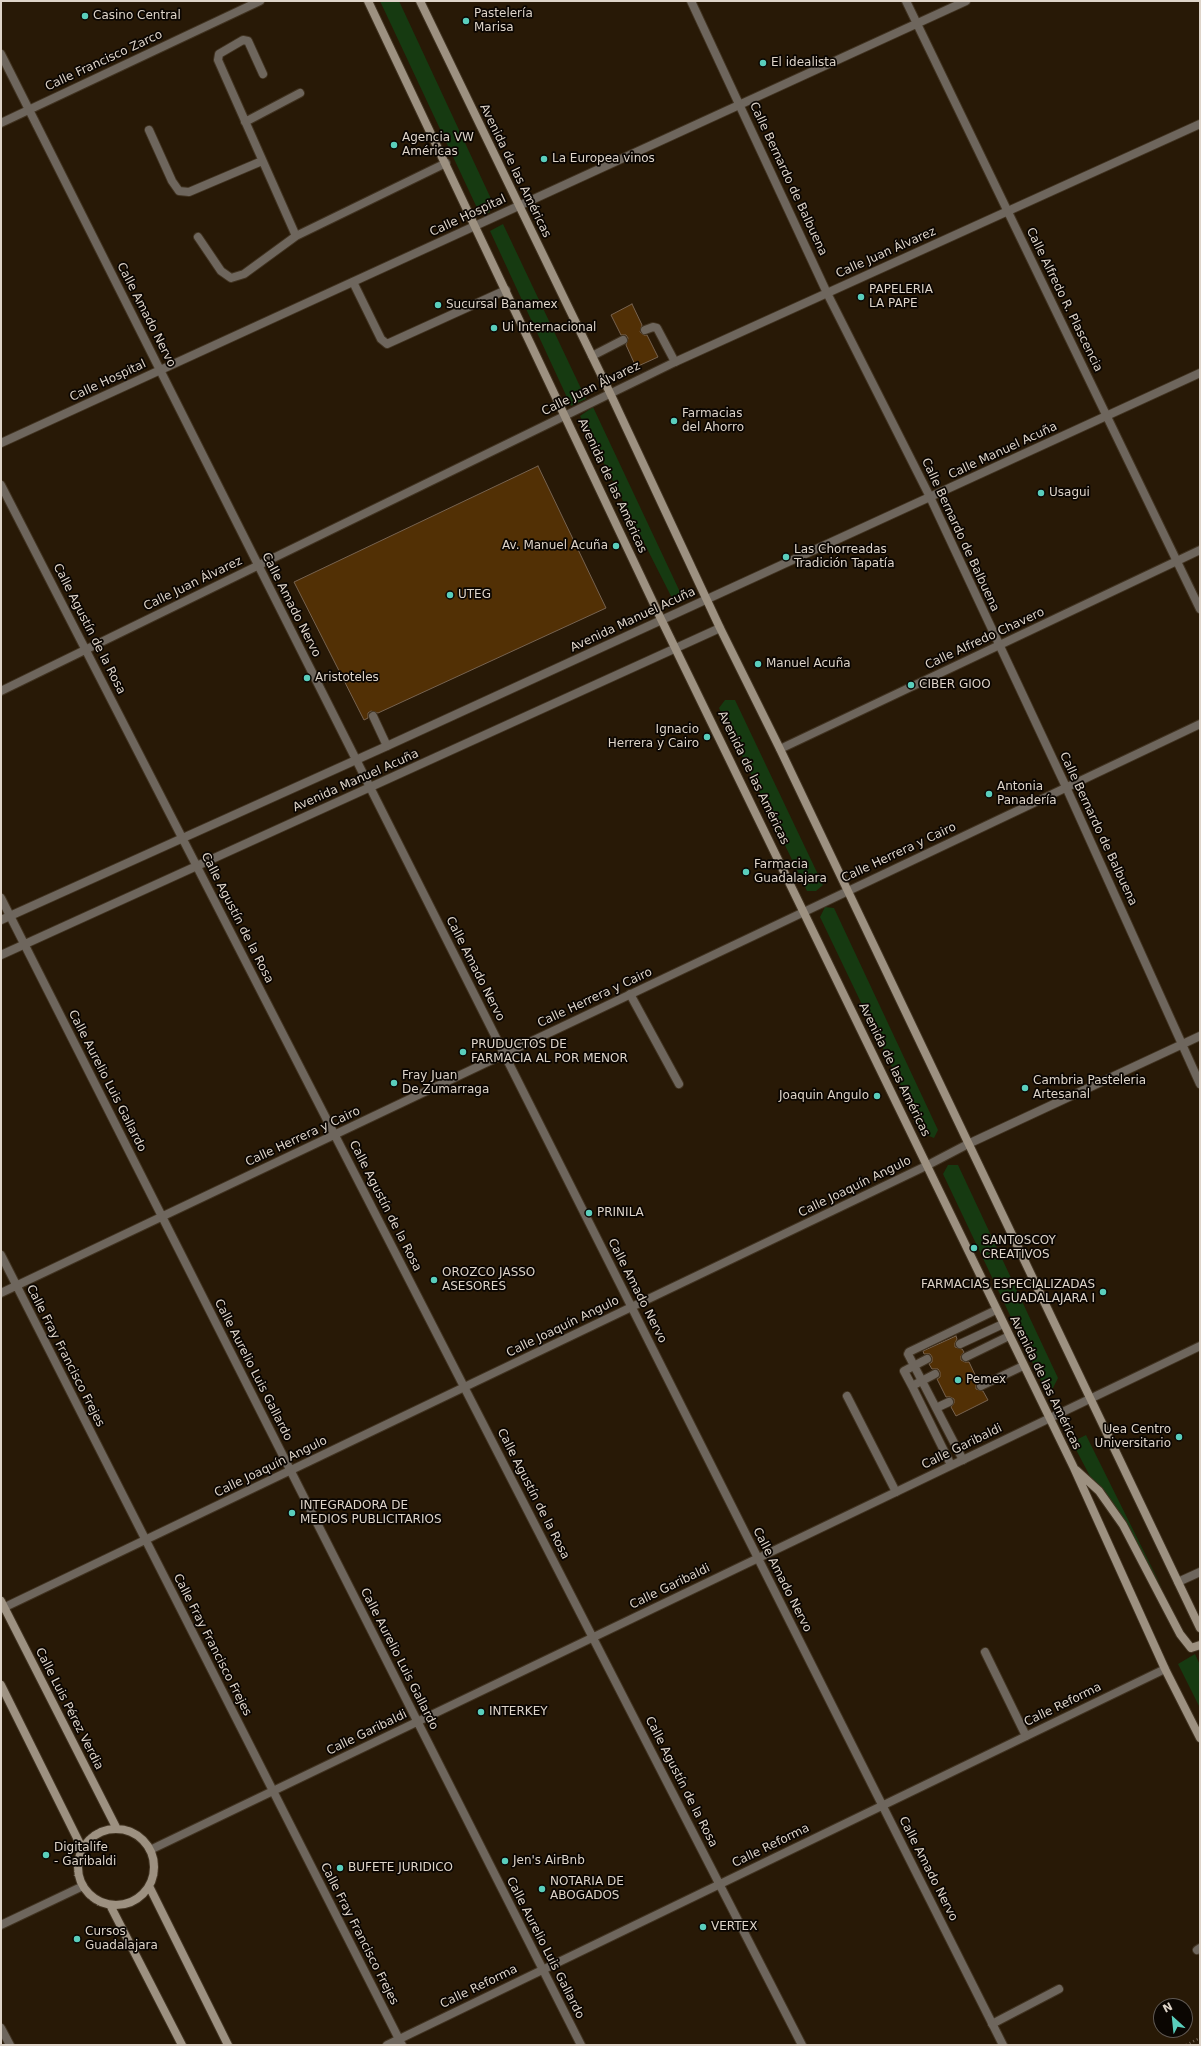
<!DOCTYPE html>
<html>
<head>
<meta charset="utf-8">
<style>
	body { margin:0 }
	#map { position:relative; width:1201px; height:2046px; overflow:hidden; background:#281906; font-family:"DejaVu Sans",sans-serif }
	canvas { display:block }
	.frame { position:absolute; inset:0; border:2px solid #ded4c9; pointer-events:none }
	.north { position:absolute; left:1153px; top:1998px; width:40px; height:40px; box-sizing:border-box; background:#0b0602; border:1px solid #5f5852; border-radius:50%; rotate:333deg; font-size:11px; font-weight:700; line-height:16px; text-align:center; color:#ded4c9 }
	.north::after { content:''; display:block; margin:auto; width:14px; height:18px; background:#5acebc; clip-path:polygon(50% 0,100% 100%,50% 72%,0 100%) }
</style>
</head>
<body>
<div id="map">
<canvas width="1201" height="2046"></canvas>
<div class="frame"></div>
<div class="north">N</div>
</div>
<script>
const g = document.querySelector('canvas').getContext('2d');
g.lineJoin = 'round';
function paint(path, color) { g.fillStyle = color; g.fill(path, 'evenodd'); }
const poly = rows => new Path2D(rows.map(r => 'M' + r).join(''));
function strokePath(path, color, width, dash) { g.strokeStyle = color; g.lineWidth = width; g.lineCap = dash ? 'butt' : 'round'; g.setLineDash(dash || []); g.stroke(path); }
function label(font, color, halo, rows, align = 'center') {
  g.font = font + ' "DejaVu Sans",sans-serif'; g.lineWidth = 3.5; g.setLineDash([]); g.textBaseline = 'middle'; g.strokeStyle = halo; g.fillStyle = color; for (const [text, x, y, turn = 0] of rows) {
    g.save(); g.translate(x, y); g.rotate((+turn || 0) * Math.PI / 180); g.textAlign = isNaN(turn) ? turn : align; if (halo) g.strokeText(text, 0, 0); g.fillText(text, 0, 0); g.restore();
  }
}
paint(poly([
	[380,1,399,1,493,203,489,213,478,210],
	[503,224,586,399,571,406,490,231],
	[593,407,680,592,680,601,674,602,580,416],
	[725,700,735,700,823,885,816,891,807,891,719,708],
	[825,907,834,908,938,1130,934,1138,924,1134,820,917],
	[948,1165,958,1165,1058,1378,1053,1388,1044,1387,943,1174],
	[1086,1435,1162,1588,1119,1512,1093,1482,1072,1442],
	[1195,1654,1200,1665,1200,1708,1178,1664]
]), '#163a11');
const building = poly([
	[632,304,642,325,640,332,644,335,647,335,658,357,636,367,626,345,628,338,626,335,621,335,611,315,632,304],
	[538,466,606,608,378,713,371,711,368,713,368,718,364,720,294,582,538,466],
	[956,1336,957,1339,955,1343,955,1347,962,1349,964,1352,961,1356,961,1360,965,1362,969,1362,978,1381,976,1385,976,1389,983,1391,988,1400,956,1416,951,1407,954,1403,954,1399,950,1397,946,1397,937,1379,940,1377,940,1372,938,1369,932,1369,929,1364,932,1362,932,1357,930,1354,924,1354,923,1351,956,1336]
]);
paint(building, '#523005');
strokePath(building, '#776350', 1);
const lane = poly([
	[263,74,248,41,243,40,219,54,218,60,296,236,446,163],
	[245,122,300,93],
	[149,130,172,181,179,191,189,192,262,161],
	[198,237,221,271,231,278,244,274,296,236],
	[353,282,381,339,387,344,506,290],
	[645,330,653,327,657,328,675,362],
	[592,356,623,340],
	[373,716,387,746],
	[630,994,679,1084],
	[960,1344,1003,1324],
	[966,1357,1009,1336],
	[935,1374,912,1386,951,1465],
	[912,1386,904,1371,927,1359],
	[981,1386,1023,1366],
	[847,1396,896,1492],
	[936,1408,949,1402],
	[963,1460,908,1354,909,1352,996,1310],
	[1178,1582,1200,1572],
	[985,1652,1026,1736],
	[1197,1950,1200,1948],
	[992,2024,1059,1989]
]);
const street = poly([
	[691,1,827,293,930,497,1066,787,1200,1084],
	[906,1,1200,609],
	[1,54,1003,2045],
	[1,123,260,1],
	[1,443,966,1],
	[1,485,802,2045],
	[1,691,675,362,1200,124],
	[780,749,1200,550],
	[1,898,581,2045],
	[1,920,387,746,1200,373],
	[1,955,720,628],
	[1,1255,402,2045],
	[1,1293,1200,724],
	[1,1609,926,1166,968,1144,1200,1036],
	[150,1850,1200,1346],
	[1,1925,83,1886],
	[1,2028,10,2045],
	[387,2045,1165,1669]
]);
const secondary = poly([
	[368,1,661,619,1074,1468,1165,1669,1200,1738],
	[420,1,610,393,720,628,780,749,1200,1628],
	[1076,1470,1099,1491,1123,1525,1180,1634,1191,1648,1200,1645],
	[1,1601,117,1829],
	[1,1685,82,1848],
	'78 1867a38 38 0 1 1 76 0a38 38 0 1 1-76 0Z',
	[149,1886,228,2045],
	[110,1905,182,2045]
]);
strokePath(lane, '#413321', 10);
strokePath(street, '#413321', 10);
strokePath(secondary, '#413321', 10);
strokePath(poly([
	[129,1828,145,1839],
	[89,1836,102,1828],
	[75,1876,76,1858],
	[156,1876,156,1861],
	[88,1897,98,1905],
	[124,1906,141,1898],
	[1186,2045,1200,2038]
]), '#736657', 2.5, [1, 3]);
strokePath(lane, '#6e665d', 8);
strokePath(street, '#6e665d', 8);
strokePath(secondary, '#9d9181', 8);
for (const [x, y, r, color] of [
	[85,16,4,"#5acebc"],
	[466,21,4,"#5acebc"],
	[763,63,4,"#5acebc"],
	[394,145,4,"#5acebc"],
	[544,159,4,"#5acebc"],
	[861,297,4,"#5acebc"],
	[438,305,4,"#5acebc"],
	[494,328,4,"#5acebc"],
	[674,421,4,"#5acebc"],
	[1041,493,4,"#5acebc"],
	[616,546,4,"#5acebc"],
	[786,557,4,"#5acebc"],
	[450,595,4,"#5acebc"],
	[758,664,4,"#5acebc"],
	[307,678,4,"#5acebc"],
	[911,685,4,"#5acebc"],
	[707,737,4,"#5acebc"],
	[989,794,4,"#5acebc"],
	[746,872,4,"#5acebc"],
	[463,1052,4,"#5acebc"],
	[394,1083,4,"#5acebc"],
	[1025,1088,4,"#5acebc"],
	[877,1096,4,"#5acebc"],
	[589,1213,4,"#5acebc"],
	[974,1248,4,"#5acebc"],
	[434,1280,4,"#5acebc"],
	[1103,1292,4,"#5acebc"],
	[958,1380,4,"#5acebc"],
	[1179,1437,4,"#5acebc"],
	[292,1513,4,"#5acebc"],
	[481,1712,4,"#5acebc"],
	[46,1855,4,"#5acebc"],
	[505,1861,4,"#5acebc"],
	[340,1868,4,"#5acebc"],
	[542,1889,4,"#5acebc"],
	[703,1927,4,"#5acebc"],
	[77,1939,4,"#5acebc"]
]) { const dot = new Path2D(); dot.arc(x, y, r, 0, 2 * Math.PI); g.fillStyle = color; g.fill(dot); strokePath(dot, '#0b0602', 1.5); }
label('12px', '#ded4c9', '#0b0602', [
	["Pastelería",474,14],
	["Marisa",474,28],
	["Casino Central",93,16],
	["El idealista",771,63],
	["Agencia VW",402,138],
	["Américas",402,152],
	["La Europea vinos",552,159],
	["PAPELERIA",869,290],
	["LA PAPE",869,304],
	["Sucursal Banamex",446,305],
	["Ui Internacional",502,328],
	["Farmacias",682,414],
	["del Ahorro",682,428],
	["Usagui",1049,493],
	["Av. Manuel Acuña",608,546,"right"],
	["Las Chorreadas",794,550],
	["Tradición Tapatía",794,564],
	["UTEG",458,595],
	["Manuel Acuña",766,664],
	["Aristoteles",315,678],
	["CIBER GIOO",919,685],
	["Ignacio",699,730,"right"],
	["Herrera y Cairo",699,744,"right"],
	["Antonia",997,787],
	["Panadería",997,801],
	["Farmacia",754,865],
	["Guadalajara",754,879],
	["PRUDUCTOS DE",471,1045],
	["FARMACIA AL POR MENOR",471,1059],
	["Fray Juan",402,1076],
	["De Zumarraga",402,1090],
	["Cambria Pasteleria",1033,1081],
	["Artesanal",1033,1095],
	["Joaquin Angulo",869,1096,"right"],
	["PRINILA",597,1213],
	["SANTOSCOY",982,1241],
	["CREATIVOS",982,1255],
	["OROZCO JASSO",442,1273],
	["ASESORES",442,1287],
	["FARMACIAS ESPECIALIZADAS",1095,1285,"right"],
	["GUADALAJARA I",1095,1299,"right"],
	["Pemex",966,1380],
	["Uea Centro",1171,1430,"right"],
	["Universitario",1171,1444,"right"],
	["INTEGRADORA DE",300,1506],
	["MEDIOS PUBLICITARIOS",300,1520],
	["INTERKEY",489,1712],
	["Digitalife",54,1848],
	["- Garibaldi",54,1862],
	["Jen's AirBnb",513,1861],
	["BUFETE JURIDICO",348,1868],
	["NOTARIA DE",550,1882],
	["ABOGADOS",550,1896],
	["VERTEX",711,1927],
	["Cursos",85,1932],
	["Guadalajara",85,1946]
], 'left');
label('12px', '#ded4c9', '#0b0602', [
	["Calle Francisco Zarco",104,61,-25],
	["Avenida de las Américas",515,171,64],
	["Calle Bernardo de Balbuena",788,179,65],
	["Calle Hospital",468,216,-25],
	["Calle Juan Álvarez",886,253,-24],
	["Calle Alfredo R. Plascencia",1064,300,64],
	["Calle Amado Nervo",146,315,63],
	["Calle Hospital",108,381,-25],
	["Calle Juan Álvarez",591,389,-26],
	["Calle Manuel Acuña",1003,451,-25],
	["Avenida de las Américas",612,486,65],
	["Calle Bernardo de Balbuena",960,535,65],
	["Calle Juan Álvarez",193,584,-26],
	["Calle Amado Nervo",291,605,63],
	["Avenida Manuel Acuña",633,620,-25],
	["Calle Agustín de la Rosa",89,629,63],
	["Calle Alfredo Chavero",985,639,-25],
	["Avenida de las Américas",753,778,64],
	["Avenida Manuel Acuña",356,781,-24],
	["Calle Bernardo de Balbuena",1098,829,65],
	["Calle Herrera y Cairo",899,853,-25],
	["Calle Agustín de la Rosa",237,918,63],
	["Calle Amado Nervo",475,969,63],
	["Calle Herrera y Cairo",595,998,-25],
	["Avenida de las Américas",894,1070,64],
	["Calle Aurelio Luis Gallardo",107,1081,63],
	["Calle Herrera y Cairo",303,1137,-25],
	["Calle Joaquín Angulo",855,1187,-26],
	["Calle Agustín de la Rosa",385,1206,63],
	["Calle Amado Nervo",637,1291,63],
	["Calle Joaquín Angulo",563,1327,-26],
	["Calle Fray Francisco Frejes",65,1356,63],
	["Calle Aurelio Luis Gallardo",253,1370,63],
	["Avenida de las Américas",1045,1383,64],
	["Calle Garibaldi",962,1447,-26],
	["Calle Joaquín Angulo",271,1467,-26],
	["Calle Agustín de la Rosa",533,1494,63],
	["Calle Amado Nervo",782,1580,63],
	["Calle Garibaldi",670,1587,-26],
	["Calle Fray Francisco Frejes",212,1645,63],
	["Calle Aurelio Luis Gallardo",399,1659,63],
	["Calle Reforma",1063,1705,-26],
	["Calle Luis Pérez Verdia",69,1709,63],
	["Calle Garibaldi",367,1733,-26],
	["Calle Agustín de la Rosa",681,1782,63],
	["Calle Reforma",771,1846,-26],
	["Calle Amado Nervo",928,1869,63],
	["Calle Fray Francisco Frejes",359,1934,63],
	["Calle Aurelio Luis Gallardo",545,1948,63],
	["Calle Reforma",479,1987,-26]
]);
</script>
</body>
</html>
